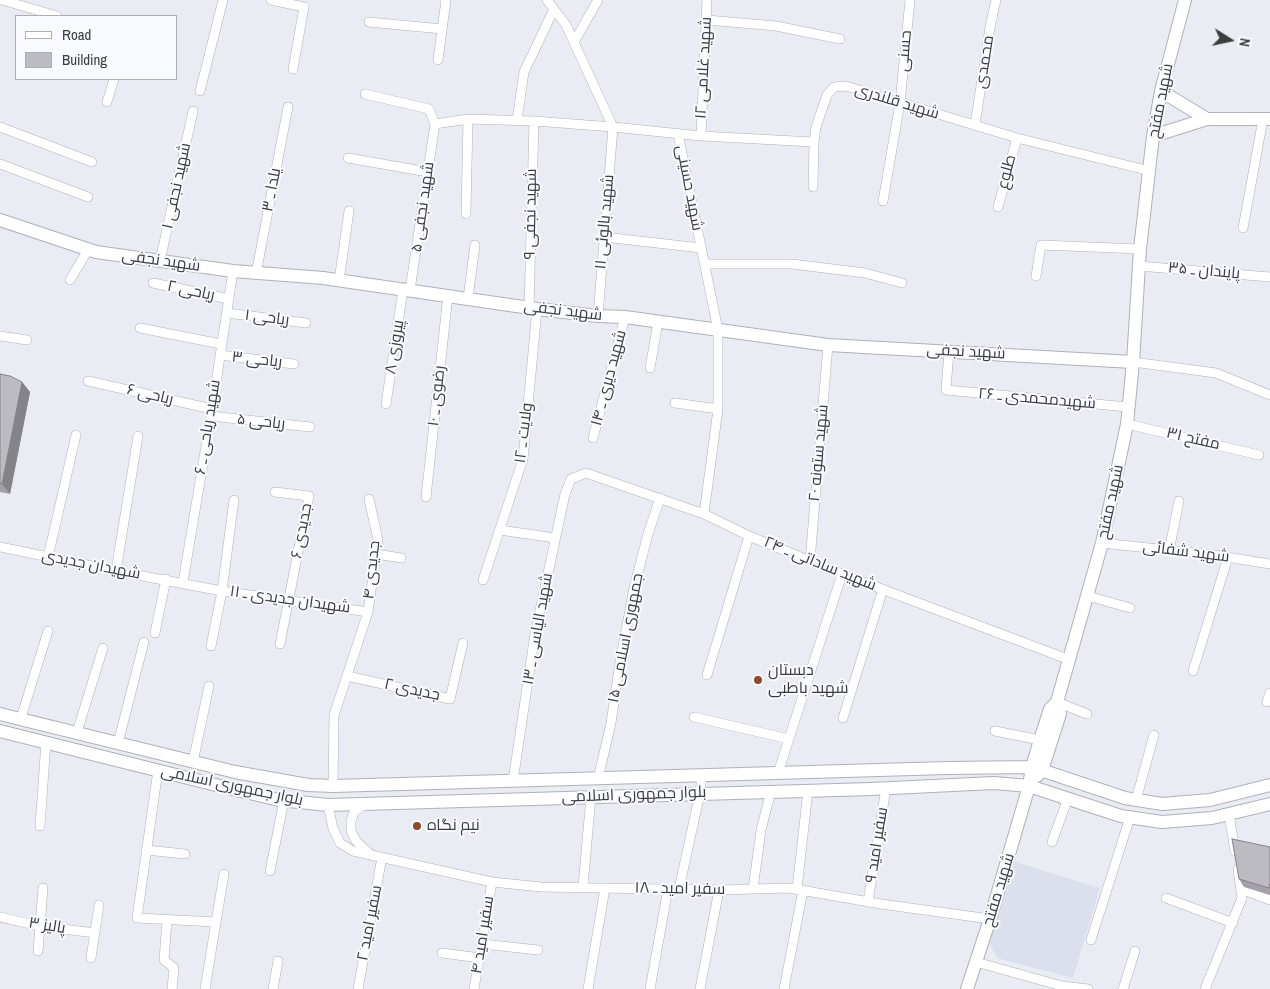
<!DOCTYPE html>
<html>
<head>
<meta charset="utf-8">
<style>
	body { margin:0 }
	#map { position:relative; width:1270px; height:989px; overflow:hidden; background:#eaecf3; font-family:"Archivo Narrow",sans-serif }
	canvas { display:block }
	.legend { position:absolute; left:15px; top:15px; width:162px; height:65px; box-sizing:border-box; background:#f8faff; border:1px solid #adaeb2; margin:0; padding:6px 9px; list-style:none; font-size:15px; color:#3c3d3f }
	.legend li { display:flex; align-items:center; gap:10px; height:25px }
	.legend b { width:25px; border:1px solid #adaeb2 }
	.north { position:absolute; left:1205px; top:15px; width:50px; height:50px; -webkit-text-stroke:4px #f8faff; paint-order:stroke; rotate:100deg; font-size:14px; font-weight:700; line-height:20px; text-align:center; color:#3c3d3f }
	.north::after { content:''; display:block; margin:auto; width:18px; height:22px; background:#3c3d3f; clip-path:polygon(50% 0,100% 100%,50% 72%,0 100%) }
</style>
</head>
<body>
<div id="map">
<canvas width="1270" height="989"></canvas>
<ul class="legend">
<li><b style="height:6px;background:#fff"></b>Road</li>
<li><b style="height:14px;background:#bdbbc2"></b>Building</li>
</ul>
<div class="north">N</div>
</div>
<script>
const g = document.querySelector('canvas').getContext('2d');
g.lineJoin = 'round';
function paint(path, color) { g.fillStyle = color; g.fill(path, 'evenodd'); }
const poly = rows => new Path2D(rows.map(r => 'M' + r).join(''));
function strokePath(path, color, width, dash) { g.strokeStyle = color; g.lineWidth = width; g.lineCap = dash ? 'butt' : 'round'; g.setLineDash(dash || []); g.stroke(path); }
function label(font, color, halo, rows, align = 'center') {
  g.font = font + ' "Archivo Narrow",Cairo,sans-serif'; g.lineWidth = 4; g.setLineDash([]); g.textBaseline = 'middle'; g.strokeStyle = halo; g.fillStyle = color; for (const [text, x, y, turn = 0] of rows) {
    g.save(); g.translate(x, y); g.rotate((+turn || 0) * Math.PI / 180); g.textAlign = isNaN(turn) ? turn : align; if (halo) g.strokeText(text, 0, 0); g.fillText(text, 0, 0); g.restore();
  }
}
paint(poly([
	[1012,861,1100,888,1073,978,997,958,989,943]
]), '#dbe0ec');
const street = poly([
	[2,0,57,16],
	[271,0,304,7,293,69],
	[547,0,566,25,613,127,701,136,814,142,816,127,827,95,834,87,846,86,1017,138,1150,171],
	[707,20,776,26,840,39],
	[369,22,442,29],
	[574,42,598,0],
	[438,60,446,0],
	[200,91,223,0],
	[365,94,429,109,435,124,410,290],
	[107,102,114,79],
	[517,120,524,72,554,9],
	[435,124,468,119,534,121,613,127,598,316],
	[975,125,990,27,996,0],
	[0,127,92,162],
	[678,134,718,330,718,409,704,514],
	[701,136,707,0],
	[348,158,428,172],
	[0,164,88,197],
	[813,187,814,142],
	[883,201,900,103,910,0],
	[998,207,1017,138],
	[466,214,468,119],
	[1243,228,1263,119],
	[604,237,701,248],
	[160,261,193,111],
	[705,264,792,264,865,273,902,283],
	[1139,266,1270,277],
	[256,274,288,107],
	[1036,276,1041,245,1140,249],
	[70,280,88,250],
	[339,281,349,211],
	[153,283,229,299],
	[468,298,475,245],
	[529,308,534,121],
	[227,313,306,323],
	[140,328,221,344],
	[0,336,27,340],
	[949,351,946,390,1128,407],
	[220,355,294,364],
	[1133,362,1216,373,1270,395],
	[650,368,658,322],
	[88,381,212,409],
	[675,403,718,409],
	[386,404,403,289],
	[211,416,310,427],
	[1127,424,1259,455],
	[593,438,625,317],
	[275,492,309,496,280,644],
	[426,497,448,295],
	[500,530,555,538],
	[1102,543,1214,555,1270,564],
	[0,547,116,571,222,591,368,612],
	[1169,551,1179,501],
	[376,554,401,558],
	[48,557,76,435],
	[810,561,828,345],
	[116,571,138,436],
	[483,580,523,459,537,309],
	[183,582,211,416,233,271],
	[1088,596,1130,608],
	[155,633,166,579],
	[211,646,222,591,234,500],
	[1193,671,1228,557],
	[707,675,749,536],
	[347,676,450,699,463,643],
	[1057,702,1087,714],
	[1267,702,1270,693],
	[694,717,789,739],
	[21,718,48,631],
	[843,718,883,589],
	[995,731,1040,740],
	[77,732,103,648],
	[118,743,144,642],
	[193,762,209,686],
	[158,770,137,918,216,922,224,874],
	[778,773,842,574],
	[598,779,611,723,620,662,634,588,648,534,660,498],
	[513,781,535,634,565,494,571,479,586,473,704,514,749,536,842,574,1070,660],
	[333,786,334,715,368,612,378,540,369,499],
	[1136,800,1154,735],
	[328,805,333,828,340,843,353,851,492,882,541,887,719,890,789,888,881,904,990,919],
	[364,805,354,812,351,821,351,831,356,841,370,854],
	[1229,814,1235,851],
	[40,826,46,742],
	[1052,842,1068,798],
	[146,850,185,854],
	[270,871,284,800],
	[583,887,591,796],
	[679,889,700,793,702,775],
	[753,889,761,830,771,791],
	[797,889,808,790],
	[1241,889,1270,900],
	[1166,898,1233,923],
	[868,902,886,788],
	[0,917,39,926,95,933],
	[167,920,164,960,174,968,172,989],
	[1091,940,1130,817],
	[482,944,538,950],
	[38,951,43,888],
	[442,953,480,958],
	[91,958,99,905],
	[976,962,1062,986,1088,989],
	[205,989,216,922],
	[273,989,278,961],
	[358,989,382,857],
	[474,989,492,882],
	[588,989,605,888],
	[650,989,668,889],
	[700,989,719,890],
	[784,989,803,890],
	[1123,989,1135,951],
	[1205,989,1242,898,1238,869]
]);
const secondary = poly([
	[1161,91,1207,119],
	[1153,136,1207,119,1270,119],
	[0,220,96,252,233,271,323,278,537,309,598,316,625,317,828,345,1133,362],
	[0,714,235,772,308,785,333,786,947,768,1032,767,1125,798,1162,804,1210,800,1270,785],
	[0,731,220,786,279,800,328,805,871,789,994,783,1029,786,1121,816,1162,822,1212,818,1270,804],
	[1037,776,1042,770,1060,714,1057,702],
	[967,989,990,919,1029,786,1032,767,1040,740,1050,709,1057,702,1102,543,1127,424,1133,362,1140,249,1153,136,1161,91,1185,0]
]);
strokePath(street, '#afb1b7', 10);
strokePath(secondary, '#afb1b7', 14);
strokePath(street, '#fff', 9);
strokePath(secondary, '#fff', 12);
paint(poly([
	[0,374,22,382,30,392,10,494,0,492],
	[1270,847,1270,895,1244,887,1239,879]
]), '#a3a1a7');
paint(poly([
	[22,382,30,392,10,494,2,484]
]), '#848388');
const building = poly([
	[0,374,10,376,22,382,2,484,0,483,0,374],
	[1232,839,1270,847,1270,882,1269,888,1239,879,1232,839]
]);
paint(building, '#bdbbc2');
strokePath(building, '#848388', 1);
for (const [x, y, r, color] of [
	[758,680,5,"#914926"],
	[417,826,5,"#914926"]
]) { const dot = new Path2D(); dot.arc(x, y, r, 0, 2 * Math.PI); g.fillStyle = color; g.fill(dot); strokePath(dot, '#f8faff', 2); }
label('16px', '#3c3d3f', '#f8faff', [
	["حسنی",905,51,-85],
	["محمدی",985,62,-81],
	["شهید غلامی ۱۲",704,68,-87],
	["شهید مفتح",1161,101,-79],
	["شهید قلندری",897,102,17],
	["طلوع",1007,172,-75],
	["شهید نجفی ۱",177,186,-78],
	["شهید حسینی",689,188,79],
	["یلدا ـ ۳",272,190,-79],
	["شهید نجفی ۵",423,207,-82],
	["شهید نجفی ۹",531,214,-89],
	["شهید بالوئی ۱۱",605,222,-85],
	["شهید نجفی",161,261,8],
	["پایندان ـ ۳۵",1204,271,5],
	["ریاحی ۲",191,291,12],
	["شهید نجفی",563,311,7],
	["ریاحی ۱",267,318,7],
	["پیروزی ۸",395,347,-81],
	["شهید نجفی",966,352,3],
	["ریاحی ۳",257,360,6],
	["شهید دیری ـ ۱۴",609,378,-75],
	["ریاحی ۶",150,395,13],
	["رضوی ـ ۱۰",437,396,-84],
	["شهیدمحمدی ـ ۲۶",1037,399,5],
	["ریاحی ۵",261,422,6],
	["شهید ریاحی ـ ۶",208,427,-81],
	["ولایت ـ ۱۲",524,433,-83],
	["مفتح ۳۱",1193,439,13],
	["شهید ستونه ۲۰",819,453,-85],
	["شهید مفتح",1111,502,-78],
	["جدیدی ۶",302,531,-79],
	["شهید شفائی",1186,552,7],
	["شهید ساداتی ـ ۲۴",820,564,22],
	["شهیدان جدیدی",91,565,11],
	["جدیدی ۴",372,570,-84],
	["شهیدان جدیدی ـ ۱۱",290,600,8],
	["شهید الیاسی ـ ۱۳",538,629,-80],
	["جمهوری اسلامی ۱۵",626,638,-79],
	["جدیدی ۲",412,690,12],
	["بلوار جمهوری اسلامی",232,786,12],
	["بلوار جمهوری اسلامی",634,795,-2],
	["سفیر امید ۹",877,845,-81],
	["سفیر امید ـ ۱۸",680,889,1],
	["شهید مفتح",999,890,-73],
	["سفیر امید ۲",370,923,-79],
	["پالیز ۳",47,926,9],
	["سفیر امید ۴",483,935,-81]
]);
label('16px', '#3c3d3f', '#f8faff', [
	["دبستان",768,671],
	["شهید باطبی",768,689],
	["نیم نگاه",427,826]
], 'left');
</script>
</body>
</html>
